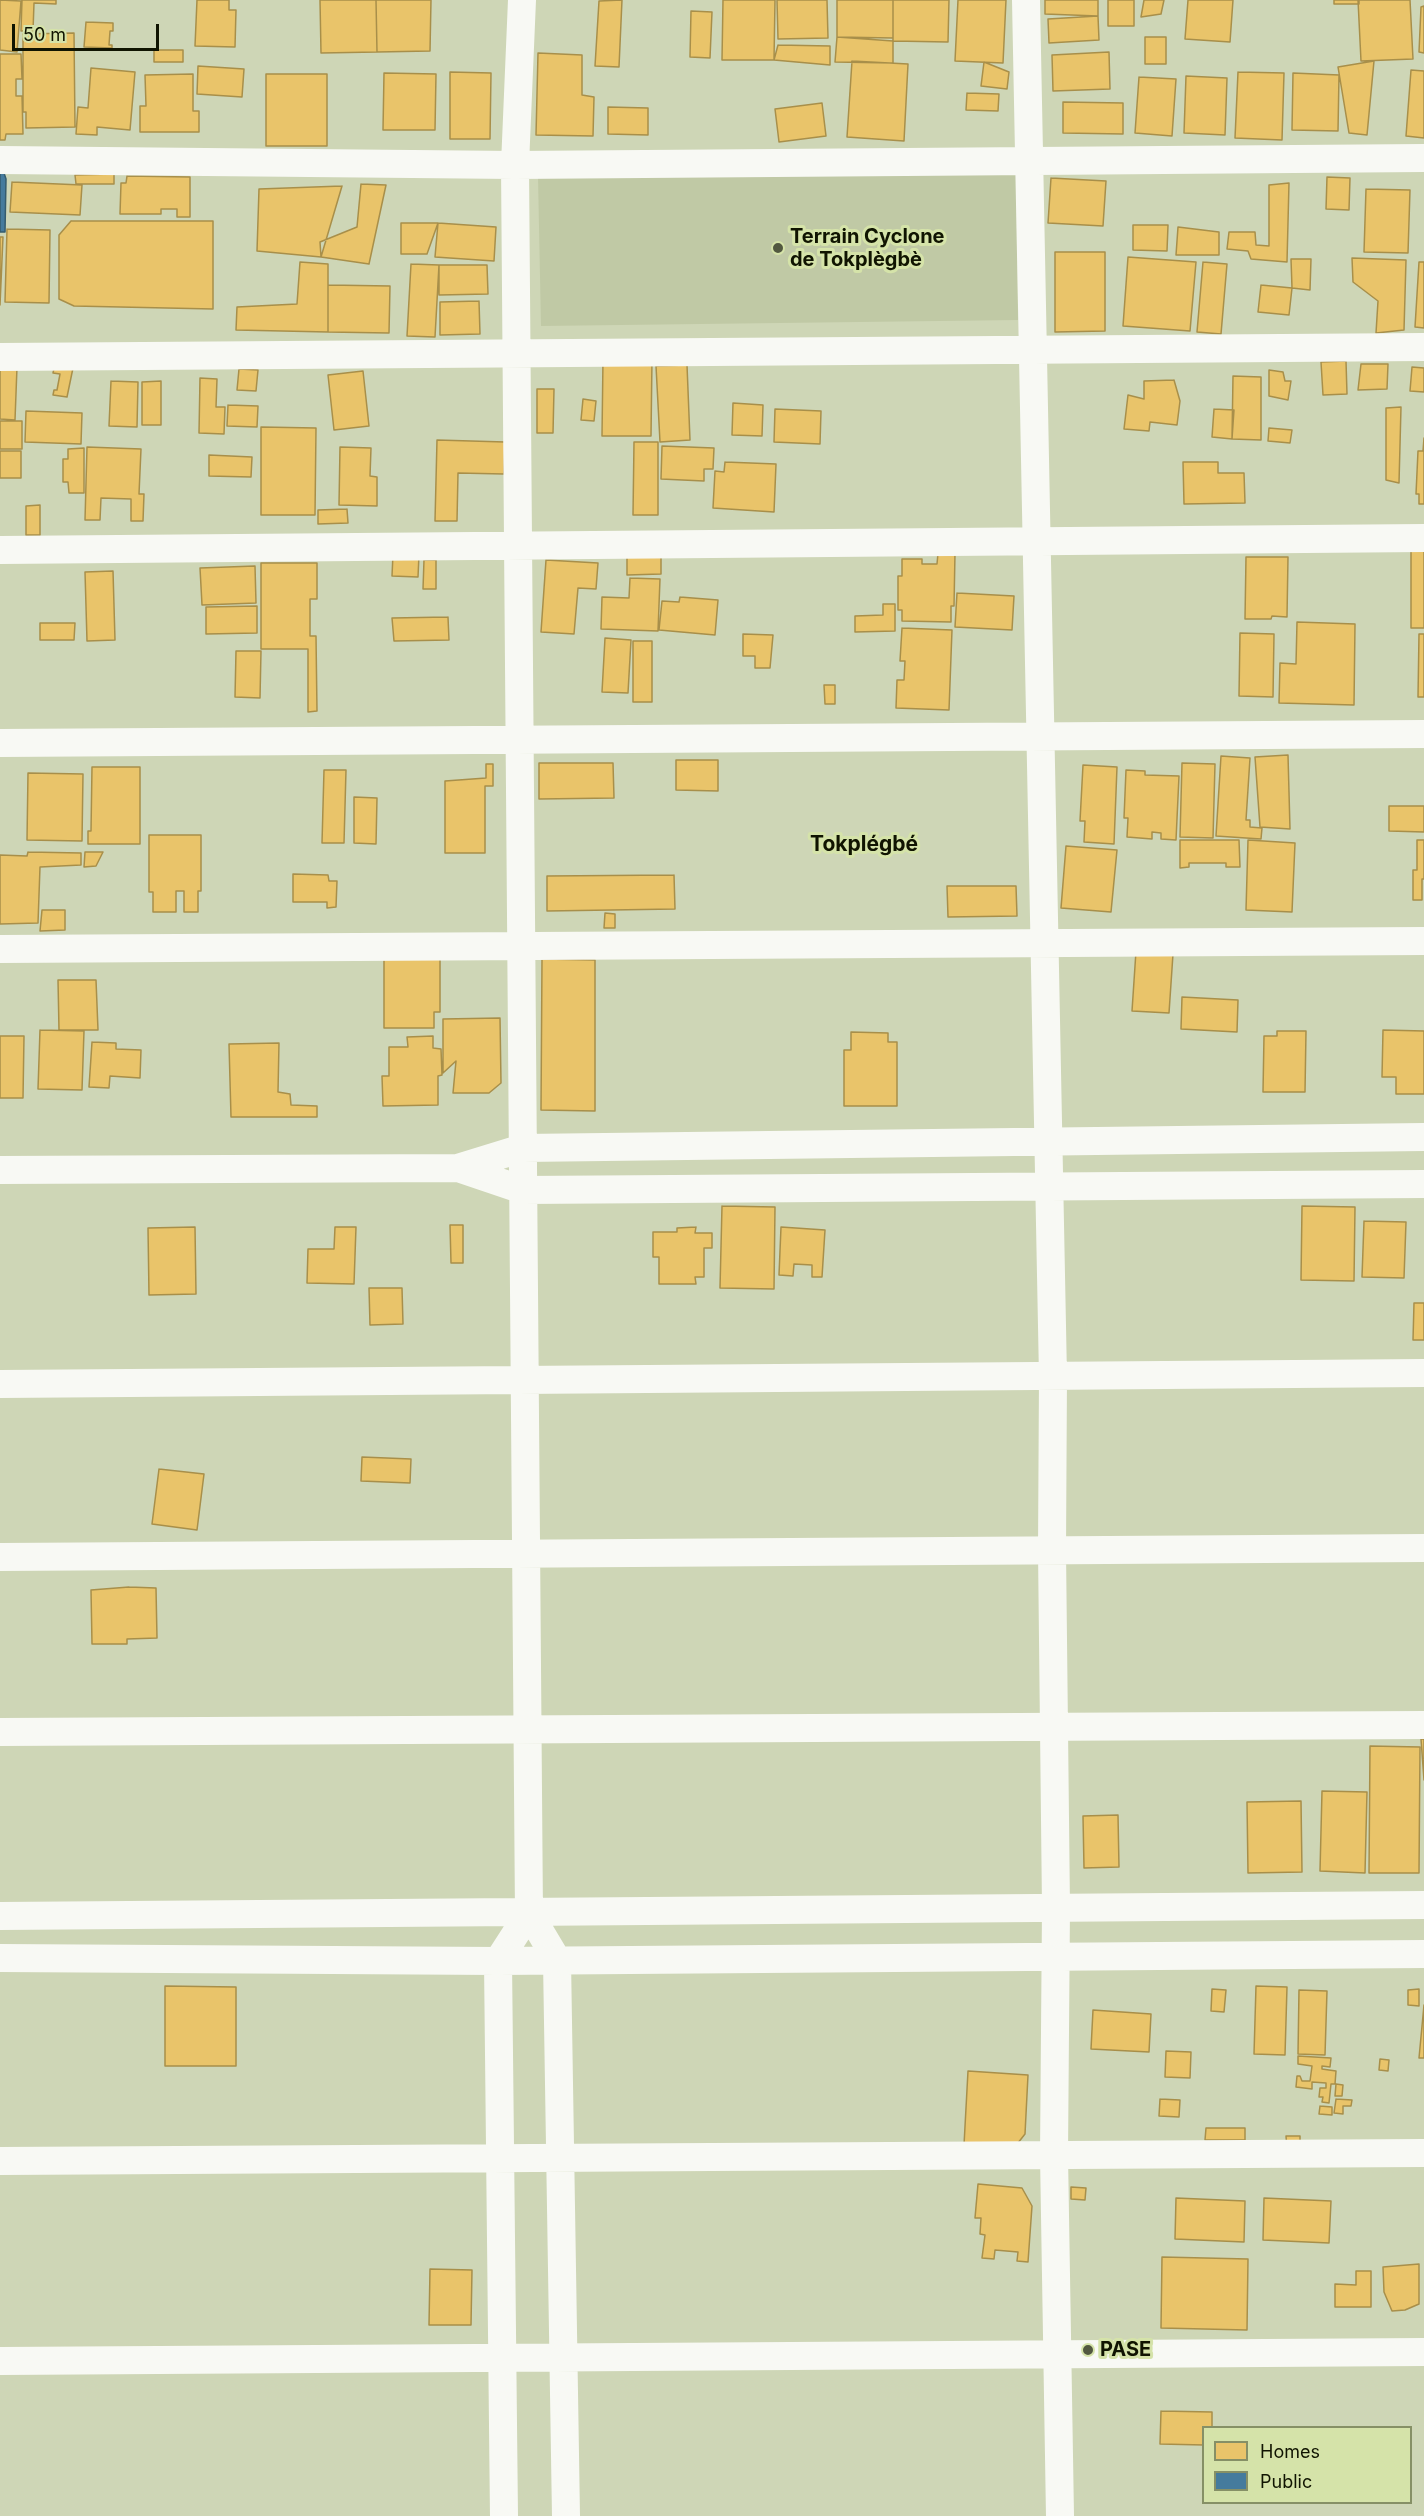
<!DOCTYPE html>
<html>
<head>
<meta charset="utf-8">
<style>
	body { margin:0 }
	#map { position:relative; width:1424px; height:2516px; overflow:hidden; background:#ced6b6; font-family:Inter,sans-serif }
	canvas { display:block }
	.legend { position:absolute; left:1202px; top:2426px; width:210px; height:78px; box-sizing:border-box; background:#d5e3a9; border:2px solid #869066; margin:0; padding:8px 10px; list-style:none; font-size:18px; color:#101401 }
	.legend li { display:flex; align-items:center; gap:12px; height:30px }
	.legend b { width:30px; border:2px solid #869066 }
	.scale { position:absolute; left:12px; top:24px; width:147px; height:27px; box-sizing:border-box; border:3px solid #101401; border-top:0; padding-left:8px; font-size:18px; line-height:21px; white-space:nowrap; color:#101401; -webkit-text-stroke:4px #d5e3a9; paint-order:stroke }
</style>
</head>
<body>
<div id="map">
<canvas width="1424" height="2516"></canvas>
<ul class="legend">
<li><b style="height:16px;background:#e9c46a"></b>Homes</li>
<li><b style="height:16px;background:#457b9d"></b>Public</li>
</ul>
<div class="scale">50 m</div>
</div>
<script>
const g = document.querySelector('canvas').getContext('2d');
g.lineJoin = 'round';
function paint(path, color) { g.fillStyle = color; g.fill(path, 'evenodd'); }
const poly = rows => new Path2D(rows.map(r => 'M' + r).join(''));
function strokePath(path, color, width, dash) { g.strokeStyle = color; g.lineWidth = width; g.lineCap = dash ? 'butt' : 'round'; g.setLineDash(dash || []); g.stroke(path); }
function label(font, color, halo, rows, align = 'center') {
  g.font = font + ' Inter,sans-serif'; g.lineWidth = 6; g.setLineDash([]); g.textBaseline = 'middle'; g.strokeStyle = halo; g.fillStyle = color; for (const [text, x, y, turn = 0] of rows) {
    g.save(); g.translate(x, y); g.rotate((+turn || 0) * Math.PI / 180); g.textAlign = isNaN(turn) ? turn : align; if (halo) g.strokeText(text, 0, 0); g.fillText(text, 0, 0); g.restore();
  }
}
paint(poly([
	[1016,171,1018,320,541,326,538,176]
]), '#c0c9a5');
const homes = poly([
	[0,0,21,1,17,52,0,50,0,0],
	[22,0,56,0,56,4,34,3,33,31,21,31,22,0],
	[197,0,229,0,229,10,236,10,235,47,195,46,197,0],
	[320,0,376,0,377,52,321,53,320,0],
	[376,0,431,0,430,51,377,52,376,0],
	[622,0,619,67,595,66,599,1,622,0],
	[723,0,775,0,774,60,722,60,723,0],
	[777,0,827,0,828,38,778,39,777,0],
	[837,0,893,0,893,38,837,37,837,0],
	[893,0,949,0,948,42,893,41,893,0],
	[958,0,1006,0,1003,63,955,61,958,0],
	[1045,0,1098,0,1098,16,1045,14,1045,0],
	[1108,0,1134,0,1134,26,1108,26,1108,0],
	[1144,0,1164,0,1161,14,1141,17,1144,0],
	[1188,0,1233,0,1230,42,1185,39,1188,0],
	[1334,0,1359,0,1359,4,1334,4,1334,0],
	[1358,0,1410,0,1413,59,1361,61,1358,0],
	[1424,6,1424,53,1419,52,1421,7,1424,6],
	[691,11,712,12,710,58,690,57,691,11],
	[1098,16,1099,40,1049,43,1048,19,1098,16],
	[86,22,113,23,113,31,110,31,109,45,112,45,112,48,84,47,86,22],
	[74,33,75,127,26,128,26,112,23,112,23,34,74,33],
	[837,37,893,41,893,63,835,62,837,37],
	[1145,37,1166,37,1166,64,1145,64,1145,37],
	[778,45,830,46,830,65,774,60,778,45],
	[154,50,183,50,183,62,154,62,154,50],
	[1109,52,1110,89,1053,91,1052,55,1109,52],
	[538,53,582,55,582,95,594,97,593,136,536,135,538,53],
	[0,54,21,54,22,79,16,79,16,96,22,96,23,134,6,134,5,140,0,140,0,54],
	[852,61,908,64,904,141,847,137,852,61],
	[1374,61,1367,135,1349,133,1338,67,1374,61],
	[984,62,1009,72,1007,89,981,86,984,62],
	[198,66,244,69,242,97,197,94,198,66],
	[91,68,135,72,130,130,97,127,97,135,76,134,78,107,88,108,91,68],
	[1411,70,1424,71,1424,138,1406,136,1411,70],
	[450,72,491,73,490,139,450,139,450,72],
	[1238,72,1284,73,1282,140,1235,138,1238,72],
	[384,73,436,74,435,130,383,130,384,73],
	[1293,73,1339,75,1338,131,1292,130,1293,73],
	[193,74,193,111,199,111,199,132,140,132,140,106,146,106,145,75,193,74],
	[266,74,327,74,327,146,266,146,266,74],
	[1186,76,1227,78,1225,135,1184,133,1186,76],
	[1139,77,1176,79,1172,136,1135,133,1139,77],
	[967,93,999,94,998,111,966,110,967,93],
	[1063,102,1123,103,1123,134,1063,133,1063,102],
	[822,103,826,136,779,142,775,109,822,103],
	[608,107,648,108,648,135,608,134,608,107],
	[114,174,114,184,76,184,75,175,114,174],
	[127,176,190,177,190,217,177,217,177,209,161,209,161,214,120,214,121,183,126,183,127,176],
	[1327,177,1350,178,1349,210,1326,209,1327,177],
	[1051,178,1106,181,1103,226,1048,223,1051,178],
	[12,182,82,185,80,215,10,212,12,182],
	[1289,183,1287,262,1251,259,1248,251,1227,249,1229,232,1255,232,1256,245,1269,246,1269,185,1289,183],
	[361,184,386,185,369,264,321,257,320,242,357,227,361,184],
	[342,186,321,257,257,251,259,189,342,186],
	[1366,189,1410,190,1408,253,1364,252,1366,189],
	[71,221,213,221,213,309,74,306,59,299,59,235,71,221],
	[401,223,438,223,427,254,401,254,401,223],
	[438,223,496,227,494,261,435,257,438,223],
	[1133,225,1168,225,1167,251,1133,250,1133,225],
	[1178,227,1219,232,1219,255,1176,255,1178,227],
	[7,229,50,230,49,303,5,302,7,229],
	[0,237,3,237,0,305,0,237],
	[1055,252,1105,252,1105,331,1055,332,1055,252],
	[1128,257,1196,262,1190,331,1123,326,1128,257],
	[1352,258,1406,260,1404,330,1376,333,1378,301,1353,282,1352,258],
	[1291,259,1311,259,1310,290,1292,288,1291,259],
	[300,262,328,264,328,332,236,330,237,307,297,304,300,262],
	[1203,262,1227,264,1221,334,1197,332,1203,262],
	[1419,262,1424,262,1424,328,1415,327,1419,262],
	[411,264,439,265,435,337,407,336,411,264],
	[439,265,487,265,488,294,439,295,439,265],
	[328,285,390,286,389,333,328,332,328,285],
	[1261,285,1292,288,1289,315,1258,312,1261,285],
	[479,301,480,334,440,335,440,302,479,301],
	[603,359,652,359,651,436,602,436,603,359],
	[1346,361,1347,394,1323,395,1321,362,1346,361],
	[55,364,73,368,67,397,53,395,54,390,57,390,60,374,53,373,55,364],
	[1361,364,1388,364,1387,389,1358,390,1361,364],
	[687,365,690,440,660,442,656,366,687,365],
	[0,366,17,367,15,420,0,419,0,366],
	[1412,367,1424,368,1424,392,1410,391,1412,367],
	[239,369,258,370,256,391,237,390,239,369],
	[1269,370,1283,372,1285,381,1291,381,1288,400,1269,396,1269,370],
	[363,371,369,426,334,430,328,375,363,371],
	[1233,376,1261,377,1261,440,1232,439,1233,376],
	[200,378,217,379,216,407,225,407,224,434,199,433,200,378],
	[1174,380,1180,401,1177,425,1150,422,1149,431,1124,429,1128,395,1144,399,1144,381,1174,380],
	[111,381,138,382,137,427,109,426,111,381],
	[161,381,161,425,142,425,142,382,161,381],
	[537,389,554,389,553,433,537,433,537,389],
	[583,399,596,401,594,421,581,420,583,399],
	[733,403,763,405,762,436,732,435,733,403],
	[228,405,258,406,257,427,227,426,228,405],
	[1401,407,1399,483,1386,480,1386,408,1401,407],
	[775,409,821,411,820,444,774,442,775,409],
	[1214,409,1234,410,1232,439,1212,437,1214,409],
	[26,411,82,413,81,444,25,442,26,411],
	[0,421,22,421,22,449,0,449,0,421],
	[261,427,316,428,315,515,261,515,261,427],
	[1269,428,1292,430,1290,443,1268,441,1269,428],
	[1424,438,1424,504,1419,504,1419,494,1416,494,1418,451,1423,451,1424,438],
	[437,440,505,442,504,474,458,473,457,521,435,521,437,440],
	[634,442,658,442,658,515,633,515,634,442],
	[662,446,714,448,713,469,704,469,704,481,661,479,662,446],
	[87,447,141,449,139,494,144,494,143,521,131,521,131,499,101,498,100,520,85,520,87,447],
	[340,447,371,448,370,476,377,477,377,506,339,505,340,447],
	[84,448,84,493,69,493,68,482,63,482,63,459,68,459,68,449,84,448],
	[0,451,21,451,21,478,0,478,0,451],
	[209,455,252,457,251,477,209,476,209,455],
	[725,462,776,464,774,512,713,508,715,471,724,472,725,462],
	[1183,462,1218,462,1218,473,1244,473,1245,503,1184,504,1183,462],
	[40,505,40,535,26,535,26,506,40,505],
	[347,509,348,523,318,524,318,510,347,509],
	[1411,551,1424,551,1424,628,1411,628,1411,551],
	[938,553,955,553,954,606,951,606,951,622,902,621,902,610,898,610,898,576,902,576,902,559,922,559,922,564,937,564,938,553],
	[393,554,419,555,418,577,392,576,393,554],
	[661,555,661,574,627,575,627,556,661,555],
	[1246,557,1288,557,1287,617,1272,616,1271,619,1245,619,1246,557],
	[424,560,436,560,436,589,423,589,424,560],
	[546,560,598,563,596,589,578,588,574,634,541,632,546,560],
	[261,563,317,563,317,599,310,599,310,636,316,636,317,711,308,712,308,649,261,649,261,563],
	[255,566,256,603,202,605,200,568,255,566],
	[113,571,115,640,87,641,85,572,113,571],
	[630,578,660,579,658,631,601,629,602,597,629,598,630,578],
	[957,593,1014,596,1012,630,955,627,957,593],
	[680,597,718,600,715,635,659,630,662,601,679,602,680,597],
	[883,604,895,604,895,631,855,632,855,616,883,615,883,604],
	[257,606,257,633,206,634,206,607,257,606],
	[448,617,449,640,394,641,392,618,448,617],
	[1297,622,1355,624,1354,705,1279,703,1280,663,1296,664,1297,622],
	[40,623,75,623,74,640,40,640,40,623],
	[902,628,952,630,949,710,896,708,897,680,904,680,905,661,900,661,902,628],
	[1240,633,1274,634,1273,697,1239,696,1240,633],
	[743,634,773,635,770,668,755,668,755,656,743,656,743,634],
	[1419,634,1424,634,1424,697,1418,697,1419,634],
	[605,638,631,640,628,693,602,692,605,638],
	[633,641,652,641,652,702,633,702,633,641],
	[236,651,261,651,260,698,235,697,236,651],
	[824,685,835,685,835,704,825,704,824,685],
	[1288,755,1290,829,1260,827,1255,757,1288,755],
	[1221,756,1250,758,1246,820,1250,820,1250,827,1262,828,1261,839,1216,836,1221,756],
	[676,760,718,760,718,791,676,790,676,760],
	[539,763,613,763,614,798,539,799,539,763],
	[1182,763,1215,764,1213,838,1180,837,1182,763],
	[486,764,493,764,493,786,485,786,485,853,445,853,445,781,486,778,486,764],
	[1083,765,1117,767,1114,844,1084,842,1085,821,1080,821,1083,765],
	[92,767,140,767,140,844,88,844,88,831,91,831,92,767],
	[324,770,346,770,344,843,322,843,324,770],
	[1126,770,1145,771,1145,775,1179,776,1176,840,1161,839,1161,833,1152,832,1152,839,1127,837,1128,818,1124,818,1126,770],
	[28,773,83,774,82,841,27,840,28,773],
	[354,797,377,798,376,844,354,843,354,797],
	[1389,806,1424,806,1424,832,1389,831,1389,806],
	[149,835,201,835,201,891,198,891,198,912,184,912,184,891,176,891,176,912,153,912,153,892,149,892,149,835],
	[1180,840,1239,840,1240,867,1226,867,1226,863,1189,863,1189,867,1180,868,1180,840],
	[1248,840,1295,843,1292,912,1246,910,1248,840],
	[1417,840,1424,840,1424,879,1422,879,1422,900,1413,900,1413,870,1417,870,1417,840],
	[1066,846,1117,850,1111,912,1061,908,1066,846],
	[28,852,81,853,81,865,40,867,38,923,0,924,0,855,27,856,28,852],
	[85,852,103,852,96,866,84,867,85,852],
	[293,874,328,875,329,881,337,881,336,907,327,908,327,902,293,902,293,874],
	[674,875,675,909,547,911,547,876,674,875],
	[947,886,1016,886,1017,916,948,917,947,886],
	[42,910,65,910,65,930,40,931,42,910],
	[605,913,615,914,615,928,604,928,605,913],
	[384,948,440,948,440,1012,434,1012,434,1028,384,1028,384,948],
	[1136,951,1173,954,1169,1013,1132,1011,1136,951],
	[542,959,595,960,595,1111,541,1110,542,959],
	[58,980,96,980,98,1030,59,1030,58,980],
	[1182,997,1238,1000,1237,1032,1181,1029,1182,997],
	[500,1018,501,1083,489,1093,453,1093,456,1061,443,1073,443,1019,500,1018],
	[40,1030,84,1031,82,1090,38,1089,40,1030],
	[1383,1030,1424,1031,1424,1094,1396,1094,1396,1077,1382,1077,1383,1030],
	[1277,1031,1306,1031,1305,1092,1263,1092,1264,1036,1277,1036,1277,1031],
	[851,1032,888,1033,888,1042,897,1042,897,1106,844,1106,844,1050,851,1050,851,1032],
	[0,1036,24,1036,23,1098,0,1098,0,1036],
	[433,1036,433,1048,441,1049,442,1075,438,1076,438,1105,383,1106,382,1076,389,1076,389,1047,408,1047,407,1037,433,1036],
	[92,1042,116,1043,116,1049,141,1050,140,1078,110,1076,109,1088,89,1087,92,1042],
	[279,1043,278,1092,290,1094,291,1105,317,1106,317,1117,231,1117,229,1044,279,1043],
	[722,1206,775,1207,774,1289,720,1288,722,1206],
	[1302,1206,1355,1207,1354,1281,1301,1280,1302,1206],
	[1364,1221,1406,1222,1404,1278,1362,1277,1364,1221],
	[450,1225,463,1225,463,1263,451,1263,450,1225],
	[195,1227,196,1294,149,1295,148,1228,195,1227],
	[335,1227,356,1227,354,1284,307,1283,308,1249,334,1249,335,1227],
	[696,1227,695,1233,712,1233,712,1248,704,1248,704,1277,695,1277,696,1284,659,1284,659,1257,653,1257,653,1232,677,1232,677,1228,696,1227],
	[781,1227,825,1230,822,1277,812,1277,812,1265,794,1264,793,1276,779,1275,781,1227],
	[369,1288,402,1288,403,1324,370,1325,369,1288],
	[1414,1303,1424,1303,1424,1340,1413,1340,1414,1303],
	[362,1457,411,1459,410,1483,361,1481,362,1457],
	[159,1469,204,1474,197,1530,152,1524,159,1469],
	[129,1587,156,1588,157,1638,127,1639,127,1644,92,1644,91,1590,129,1587],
	[1421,1739,1424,1739,1424,1780,1421,1739],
	[1370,1746,1420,1747,1419,1873,1369,1873,1370,1746],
	[1322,1791,1367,1792,1365,1873,1320,1871,1322,1791],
	[1301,1801,1302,1872,1248,1873,1247,1802,1301,1801],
	[1118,1815,1119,1867,1084,1868,1083,1816,1118,1815],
	[165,1986,236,1987,236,2066,165,2066,165,1986],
	[1256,1986,1287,1987,1285,2055,1254,2054,1256,1986],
	[1212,1989,1226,1990,1224,2012,1211,2011,1212,1989],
	[1419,1989,1419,2006,1408,2005,1408,1990,1419,1989],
	[1299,1990,1327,1991,1325,2055,1298,2054,1299,1990],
	[1424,2005,1424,2058,1419,2058,1424,2005],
	[1093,2010,1151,2014,1149,2052,1091,2049,1093,2010],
	[1166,2051,1191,2052,1190,2078,1165,2077,1166,2051],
	[1298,2056,1331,2058,1330,2067,1322,2066,1322,2069,1336,2071,1335,2084,1331,2084,1329,2103,1322,2102,1323,2097,1319,2097,1320,2088,1326,2088,1326,2083,1312,2082,1312,2089,1296,2087,1297,2076,1300,2076,1302,2081,1310,2081,1312,2066,1298,2064,1298,2056],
	[1380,2059,1389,2060,1388,2071,1379,2070,1380,2059],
	[968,2071,1028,2075,1025,2134,1014,2148,964,2145,968,2071],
	[1336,2084,1343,2085,1342,2096,1335,2096,1336,2084],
	[1160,2099,1180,2100,1179,2117,1159,2116,1160,2099],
	[1336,2099,1352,2100,1351,2106,1343,2106,1343,2114,1334,2113,1336,2099],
	[1320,2106,1332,2107,1332,2115,1319,2114,1320,2106],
	[1206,2128,1245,2128,1245,2140,1205,2140,1206,2128],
	[1286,2136,1300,2136,1300,2149,1287,2149,1286,2136],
	[978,2184,1022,2188,1032,2206,1028,2262,1017,2261,1018,2252,995,2250,994,2259,982,2258,985,2235,980,2234,981,2218,975,2218,978,2184],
	[1071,2187,1086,2188,1085,2200,1071,2199,1071,2187],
	[1176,2198,1245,2201,1244,2242,1175,2239,1176,2198],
	[1264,2198,1331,2201,1329,2243,1263,2240,1264,2198],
	[1162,2257,1248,2259,1247,2330,1161,2328,1162,2257],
	[1419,2264,1419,2304,1405,2310,1392,2311,1384,2292,1383,2267,1419,2264],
	[430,2269,472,2270,471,2325,429,2325,430,2269],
	[1356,2271,1371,2271,1371,2307,1335,2307,1335,2284,1356,2285,1356,2271],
	[1161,2411,1212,2412,1212,2428,1204,2428,1204,2445,1160,2444,1161,2411]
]);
paint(homes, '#e9c46a');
strokePath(homes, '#a88f4a', 1.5);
const public = poly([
	[0,173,4,173,6,179,5,232,0,232,0,173]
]);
paint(public, '#457b9d');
strokePath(public, '#355c6e', 1.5);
strokePath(poly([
	[522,0,515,165,529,1913,557,1960,566,2516],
	[1026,0,1053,1376,1052,1550,1056,1908,1054,2155,1060,2516],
	[0,160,515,165,1424,158],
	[0,357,1424,347],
	[0,550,1424,538],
	[0,743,1424,734],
	[0,949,1424,941],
	[458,1168,523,1190,1424,1184],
	[0,1170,458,1168,523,1148,1424,1137],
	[0,1384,1424,1373],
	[0,1557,1424,1548],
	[0,1732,1424,1725],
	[0,1916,1424,1905],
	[0,1958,498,1961,1424,1954],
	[0,2161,1424,2153],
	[0,2361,1424,2352],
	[504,2516,498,1961,529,1913]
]), '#f8f9f4', 28);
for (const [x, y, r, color] of [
	[778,248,6,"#525840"],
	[1088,2350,6,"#525840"]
]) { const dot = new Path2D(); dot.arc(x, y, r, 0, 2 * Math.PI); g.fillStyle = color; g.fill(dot); strokePath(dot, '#d5e3a9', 2); }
label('bold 20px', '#101401', '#d5e3a9', [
	["Terrain Cyclone",790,237],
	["de Tokplègbè",790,260],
	["PASE",1100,2350]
], 'left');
label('bold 21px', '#101401', '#d5e3a9', [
	["Tokplégbé",864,845]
]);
</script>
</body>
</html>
